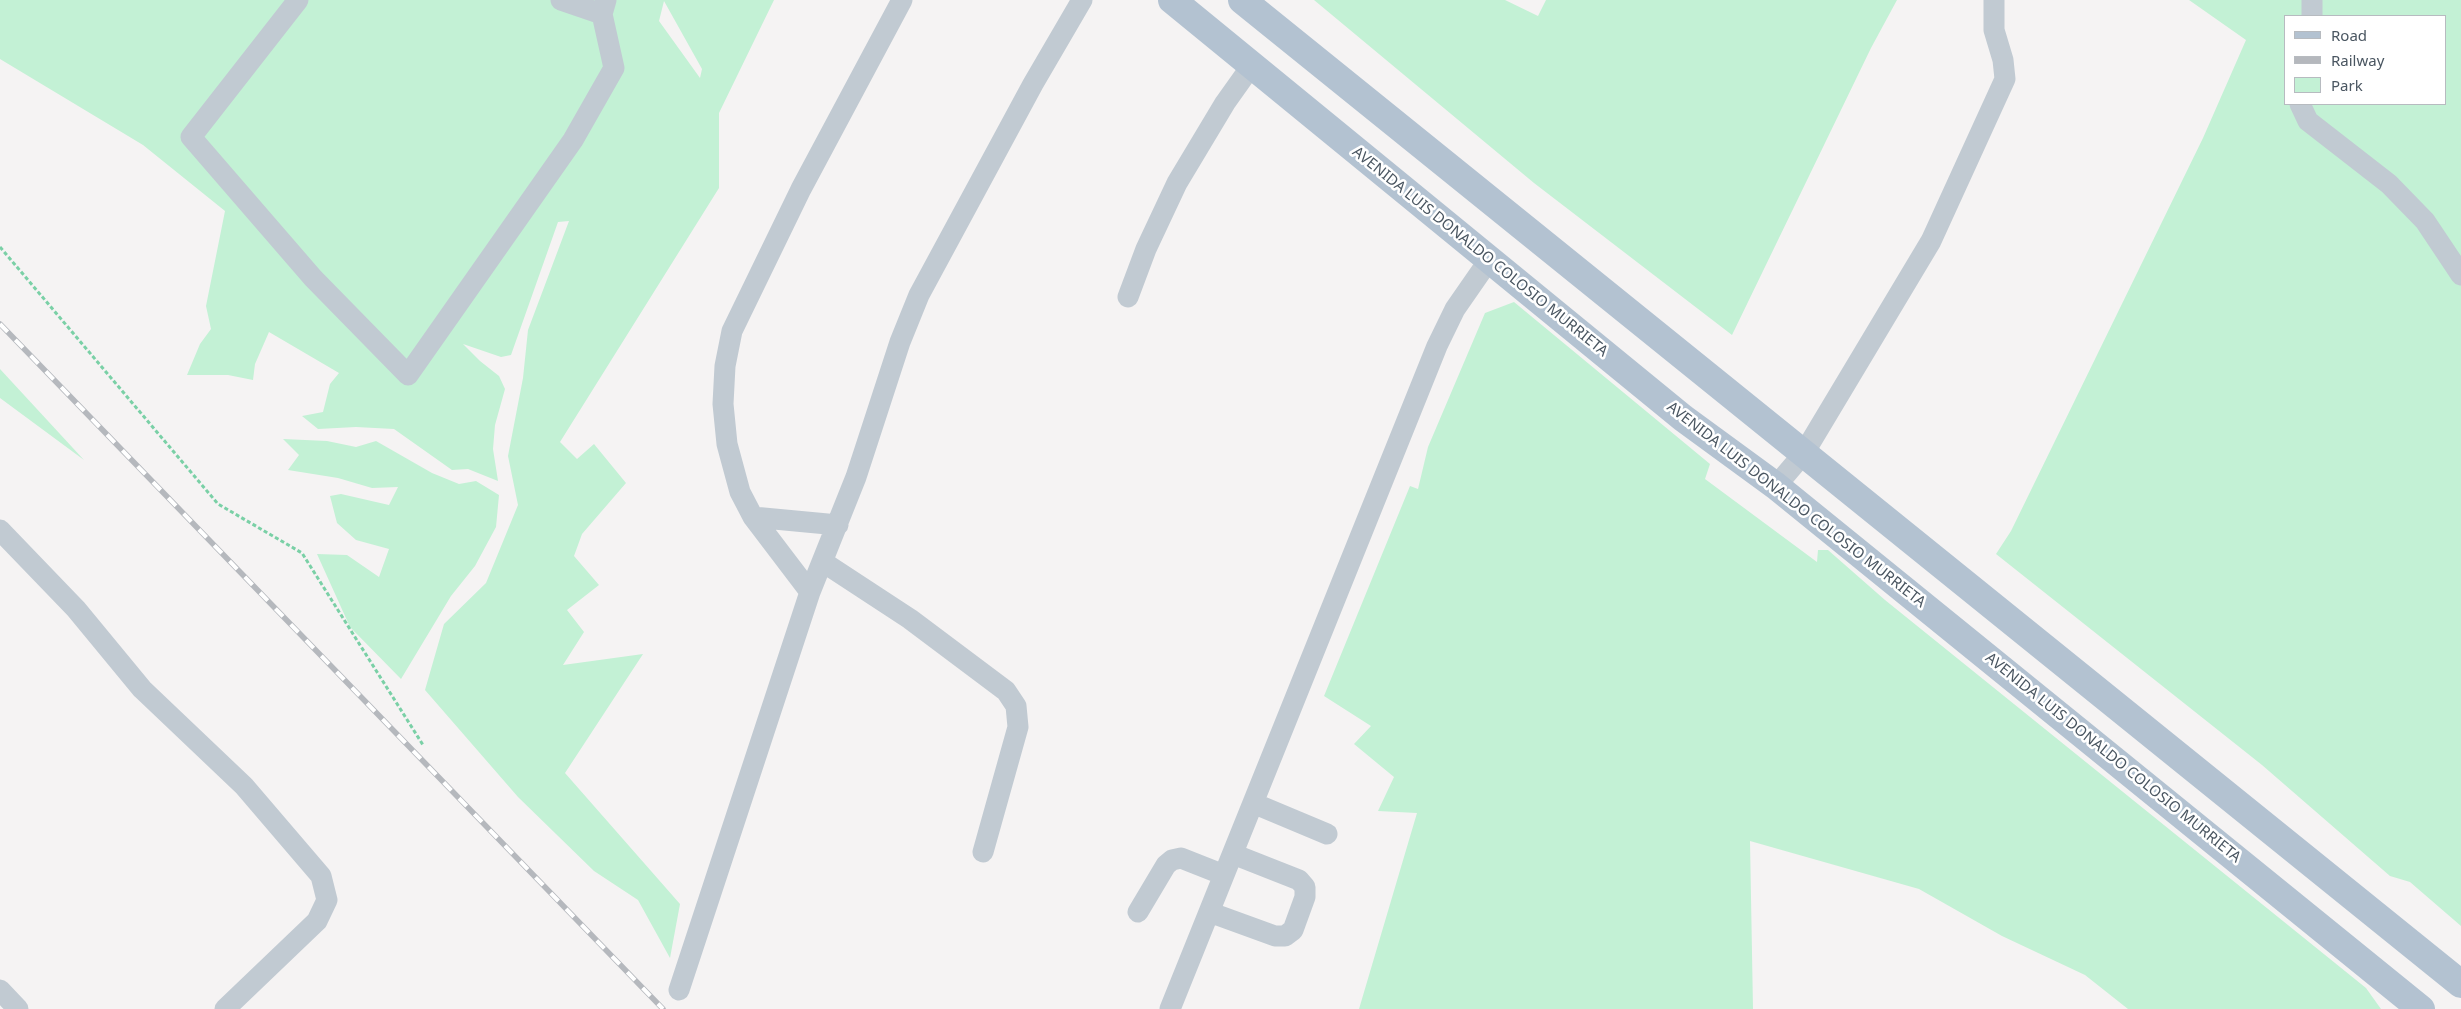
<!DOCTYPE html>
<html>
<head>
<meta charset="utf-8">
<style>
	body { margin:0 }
	#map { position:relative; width:2461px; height:1009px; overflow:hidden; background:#f5f3f3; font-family:"Noto Sans",sans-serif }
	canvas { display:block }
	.legend { position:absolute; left:2284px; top:15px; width:162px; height:90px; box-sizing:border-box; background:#fff; border:1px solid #b7bbc0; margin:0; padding:6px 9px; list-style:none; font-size:15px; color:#4a5661 }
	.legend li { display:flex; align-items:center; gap:10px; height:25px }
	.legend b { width:25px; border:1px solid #b7bbc0 }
</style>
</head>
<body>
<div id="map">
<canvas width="2461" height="1009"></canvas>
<ul class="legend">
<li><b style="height:6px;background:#b3c2d1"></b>Road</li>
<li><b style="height:6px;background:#b5b8bd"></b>Railway</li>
<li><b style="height:14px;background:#c3f1d5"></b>Park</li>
</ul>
</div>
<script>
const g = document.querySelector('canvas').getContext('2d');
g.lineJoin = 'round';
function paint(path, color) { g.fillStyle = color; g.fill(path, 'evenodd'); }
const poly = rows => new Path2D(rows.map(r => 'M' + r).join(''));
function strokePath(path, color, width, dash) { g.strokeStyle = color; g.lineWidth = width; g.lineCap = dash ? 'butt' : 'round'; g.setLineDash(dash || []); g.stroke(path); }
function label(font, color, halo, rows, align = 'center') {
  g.font = font + ' "Noto Sans",sans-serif'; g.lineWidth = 5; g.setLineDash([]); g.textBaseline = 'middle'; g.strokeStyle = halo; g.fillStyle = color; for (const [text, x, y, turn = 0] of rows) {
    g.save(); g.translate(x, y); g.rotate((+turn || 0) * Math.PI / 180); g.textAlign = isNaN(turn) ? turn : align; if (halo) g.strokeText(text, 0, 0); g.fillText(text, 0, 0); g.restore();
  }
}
paint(poly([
	[0,0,774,0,719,113,719,188,560,442,577,459,594,444,626,483,582,534,574,556,599,585,567,610,584,632,563,665,643,654,565,773,680,904,670,958,638,900,594,871,518,797,425,690,444,624,486,583,518,505,508,456,523,378,528,330,569,221,558,222,511,355,501,357,463,344,480,361,499,376,505,389,495,425,493,449,498,481,468,469,452,470,394,429,356,427,318,429,302,416,323,412,330,384,339,373,269,332,255,364,253,380,228,375,187,375,200,344,211,329,206,306,225,211,143,145,0,59],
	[664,1,702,69,700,78,659,21],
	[1314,0,1505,0,1538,16,1546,0,1897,0,1871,48,1732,335,1534,183],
	[2189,0,2461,0,2461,926,2410,882,2390,876,2262,765,1996,554,2011,531,2203,138,2246,40],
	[2285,16,2445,16,2445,104,2285,104],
	[1514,302,1710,464,1705,479,1817,562,1818,550,1828,550,1885,600,2366,988,2381,1009,2128,1009,2085,975,2002,936,1919,889,1750,841,1753,1009,1359,1009,1417,813,1378,811,1394,777,1354,744,1371,726,1324,696,1410,486,1418,489,1428,447,1485,313],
	[0,369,84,460,0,398],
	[283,439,327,441,356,447,376,441,432,473,459,484,476,481,499,495,496,527,475,566,451,596,401,679,350,627,317,554,347,555,379,577,389,549,356,540,337,523,330,496,341,494,389,505,398,487,372,488,338,478,288,470,299,455]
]), '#c3f1d5');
strokePath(poly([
	[0,247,218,504,302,553,423,745]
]), '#7ad0a6', 3, [4, 2.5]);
strokePath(poly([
	[298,0,191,137,313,278,408,375,573,140,614,68,602,14,606,0],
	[561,0,602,14],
	[902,0,801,189,732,331,725,366,723,404,727,444,740,492,753,517,810,592,856,477,900,342,919,295,1033,84,1082,0],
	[2312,0,2312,16],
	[2300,104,2308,121,2389,184,2425,221,2461,275],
	[1128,297,1146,249,1177,183,1225,103,1252,65],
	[1776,486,1804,453,1931,241,2005,79,2003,60,1994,30,1994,0],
	[753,517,838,525],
	[0,530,76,609,142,689,244,786,321,876,327,900,317,921,225,1009],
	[823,562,910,619,1006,691,1016,706,1018,727,983,852],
	[1253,803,1327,834],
	[1138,912,1166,865,1172,860,1181,858,1224,875],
	[1209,912,1275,936,1285,936,1293,930,1305,897,1305,887,1299,880,1233,854],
	[0,990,18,1009],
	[679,990,810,592],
	[1170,1009,1437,346,1455,309,1489,260]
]), '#c1cad2', 21);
strokePath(poly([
	[1172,0,1683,418,1776,486,2421,1009],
	[1242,0,2461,984]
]), '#b3c2d1', 28);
const rail = poly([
	[0,324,663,1009]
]);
strokePath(rail, '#b5b8bd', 5.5);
strokePath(rail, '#fff', 4, [11]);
label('15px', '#4a5661', '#fff', [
	["AVENIDA LUIS DONALDO COLOSIO MURRIETA",1480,252,39],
	["AVENIDA LUIS DONALDO COLOSIO MURRIETA",1796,505,38],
	["AVENIDA LUIS DONALDO COLOSIO MURRIETA",2113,758,39]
]);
</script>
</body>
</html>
